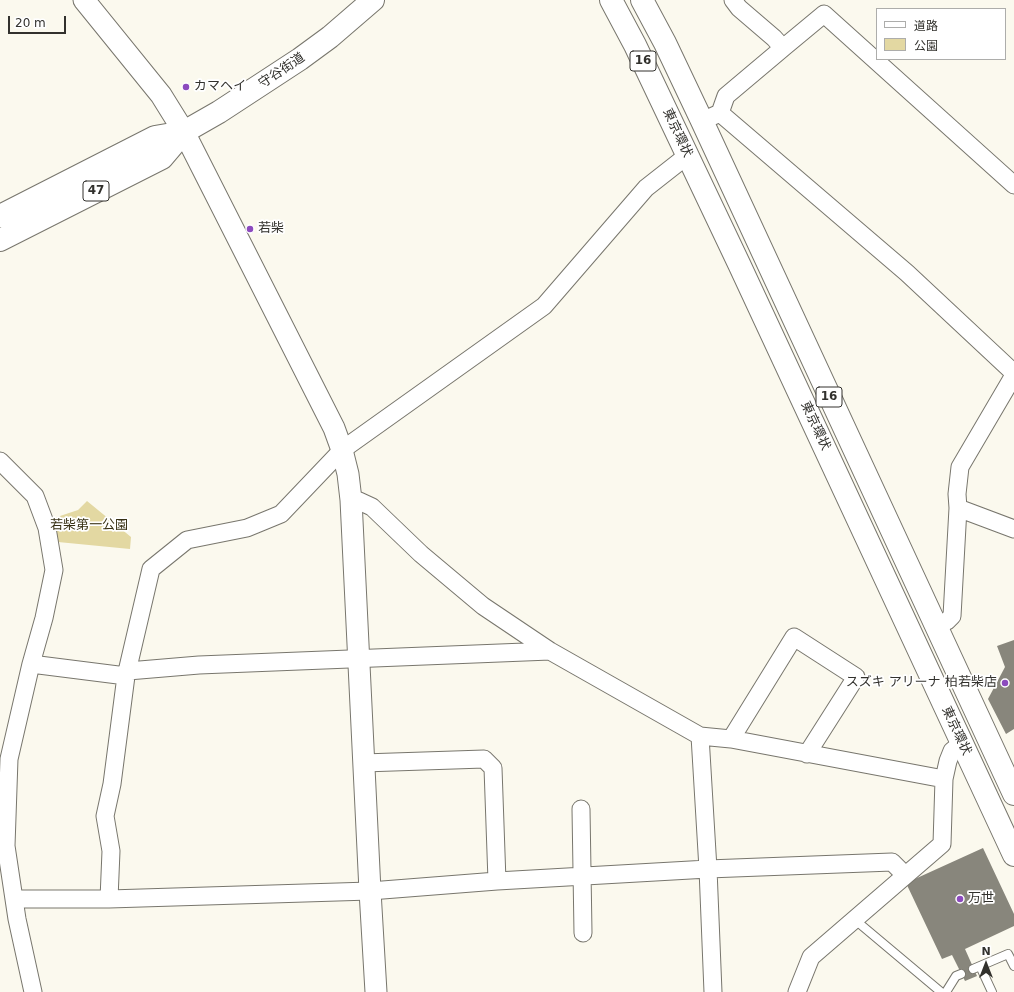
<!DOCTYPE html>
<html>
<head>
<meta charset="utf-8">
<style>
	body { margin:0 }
	#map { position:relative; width:1014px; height:992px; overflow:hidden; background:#fbf9ee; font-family:"DejaVu Sans","Noto Sans JP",sans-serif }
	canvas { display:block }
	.legend { position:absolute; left:876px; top:8px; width:130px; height:52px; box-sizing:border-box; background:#fff; border:1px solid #adadab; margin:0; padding:5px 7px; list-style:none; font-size:12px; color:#32312d }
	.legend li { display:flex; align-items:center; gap:8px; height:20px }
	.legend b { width:20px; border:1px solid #adadab }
	.north { position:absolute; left:966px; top:944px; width:40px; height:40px; -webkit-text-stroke:3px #fff; paint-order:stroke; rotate:0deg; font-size:11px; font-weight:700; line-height:16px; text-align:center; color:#32312d }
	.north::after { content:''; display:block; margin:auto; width:14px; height:18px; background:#32312d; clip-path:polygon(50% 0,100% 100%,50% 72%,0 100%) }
	.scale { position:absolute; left:8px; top:16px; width:58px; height:18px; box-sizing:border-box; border:2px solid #32312d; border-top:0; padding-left:5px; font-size:12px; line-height:14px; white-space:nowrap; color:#32312d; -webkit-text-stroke:3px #fff; paint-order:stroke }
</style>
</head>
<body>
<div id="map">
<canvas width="1014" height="992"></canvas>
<ul class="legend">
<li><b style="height:5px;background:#fff"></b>道路</li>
<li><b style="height:11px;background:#e3d8a2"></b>公園</li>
</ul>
<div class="north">N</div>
<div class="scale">20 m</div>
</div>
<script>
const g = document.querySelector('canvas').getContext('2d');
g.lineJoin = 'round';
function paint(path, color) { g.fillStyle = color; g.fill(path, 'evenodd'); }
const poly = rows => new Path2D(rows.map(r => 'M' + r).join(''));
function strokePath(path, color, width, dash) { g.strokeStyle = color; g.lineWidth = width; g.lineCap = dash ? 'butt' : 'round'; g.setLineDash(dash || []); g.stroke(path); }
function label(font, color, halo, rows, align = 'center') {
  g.font = font + ' "DejaVu Sans","Noto Sans JP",sans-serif'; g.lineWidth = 3.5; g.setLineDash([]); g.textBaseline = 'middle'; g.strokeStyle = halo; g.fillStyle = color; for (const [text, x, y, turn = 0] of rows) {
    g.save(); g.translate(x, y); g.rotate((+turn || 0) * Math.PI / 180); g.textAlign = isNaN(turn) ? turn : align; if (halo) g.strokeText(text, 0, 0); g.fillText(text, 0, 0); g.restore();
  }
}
paint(poly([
	[87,501,131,537,130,549,58,542,54,518,78,510]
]), '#e3d8a2');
paint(poly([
	[1014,640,1014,729,1006,734,988,699,1005,667,997,646],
	[983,848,1014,914,1014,926,965,949,977,976,965,981,952,955,942,959,906,883]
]), '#88867c');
const service = poly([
	[854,919,941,992],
	[980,966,992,992],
	[973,969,1008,954,1014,966],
	[946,992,956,976,961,974]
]);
const minor = poly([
	[733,0,739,8,774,38,783,48,824,14,1014,185],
	[720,113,907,273,1014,373],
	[711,117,720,113,726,96,783,48],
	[0,461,35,496,47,528,54,570,44,618,31,664,9,759,6,846,17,919,33,992],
	[351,500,359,501,372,507,421,554,483,606,550,651,700,736,731,739,944,779],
	[958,508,1014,529],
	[935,626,947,621,952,616,958,508,957,494,960,467,1014,375],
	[31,664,126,676],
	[128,671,199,665,550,651],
	[700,736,708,869,713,992],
	[731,739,794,637,856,677,807,754],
	[363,763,484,759,493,768,497,881],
	[581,809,583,933],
	[14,899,109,899,370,891,497,881,708,869,892,862,905,875],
	[109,899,111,851,105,816,112,784,126,676,151,569,187,540,247,528,281,514,342,450,544,306,646,188,688,155],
	[797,992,811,957,942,844,944,779,948,761,952,751,962,743]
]);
const tertiary = poly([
	[84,0,161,95,184,132,334,428,342,450,348,474,351,500,370,891,376,992]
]);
const primary = poly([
	[0,216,155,137,184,132,219,112,300,59,330,37,373,0],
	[0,240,162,158,184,132]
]);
const trunk = poly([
	[611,0,635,45,740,266,1014,855],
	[642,0,665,43,702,121,1014,794]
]);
strokePath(service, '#78766d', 10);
strokePath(minor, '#78766d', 19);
strokePath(tertiary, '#78766d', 23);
strokePath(primary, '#78766d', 24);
strokePath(trunk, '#78766d', 24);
strokePath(service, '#fff', 8);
strokePath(minor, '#fff', 17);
strokePath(tertiary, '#fff', 21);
strokePath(primary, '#fff', 22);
strokePath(trunk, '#fff', 22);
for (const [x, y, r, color] of [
	[186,87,4,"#8c4abe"],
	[250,229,4,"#8c4abe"],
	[1005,683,4,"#8c4abe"],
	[960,899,4,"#8c4abe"]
]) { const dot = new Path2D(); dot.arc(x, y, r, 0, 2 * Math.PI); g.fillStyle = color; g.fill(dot); strokePath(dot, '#fff', 1.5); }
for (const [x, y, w] of [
	[643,61,26],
	[96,191,26],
	[829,397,26]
]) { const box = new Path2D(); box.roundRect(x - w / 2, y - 10, w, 20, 3); g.fillStyle = '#fff'; g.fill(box); strokePath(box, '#32312d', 1); }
label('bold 12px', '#32312d', null, [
	["16",643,61],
	["47",96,191],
	["16",829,397]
]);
label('13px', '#32312d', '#fff', [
	["守谷街道",282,71,-34],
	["東京環状",677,133,65],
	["東京環状",815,426,65],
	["東京環状",956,731,65]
]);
label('13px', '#32312d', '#fff', [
	["カマヘイ",194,87],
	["若柴",258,229],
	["スズキ アリーナ 柏若柴店",997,683,"right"],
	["万世",968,899]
], 'left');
label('13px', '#373013', '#fff', [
	["若柴第一公園",89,526]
]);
</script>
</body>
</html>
